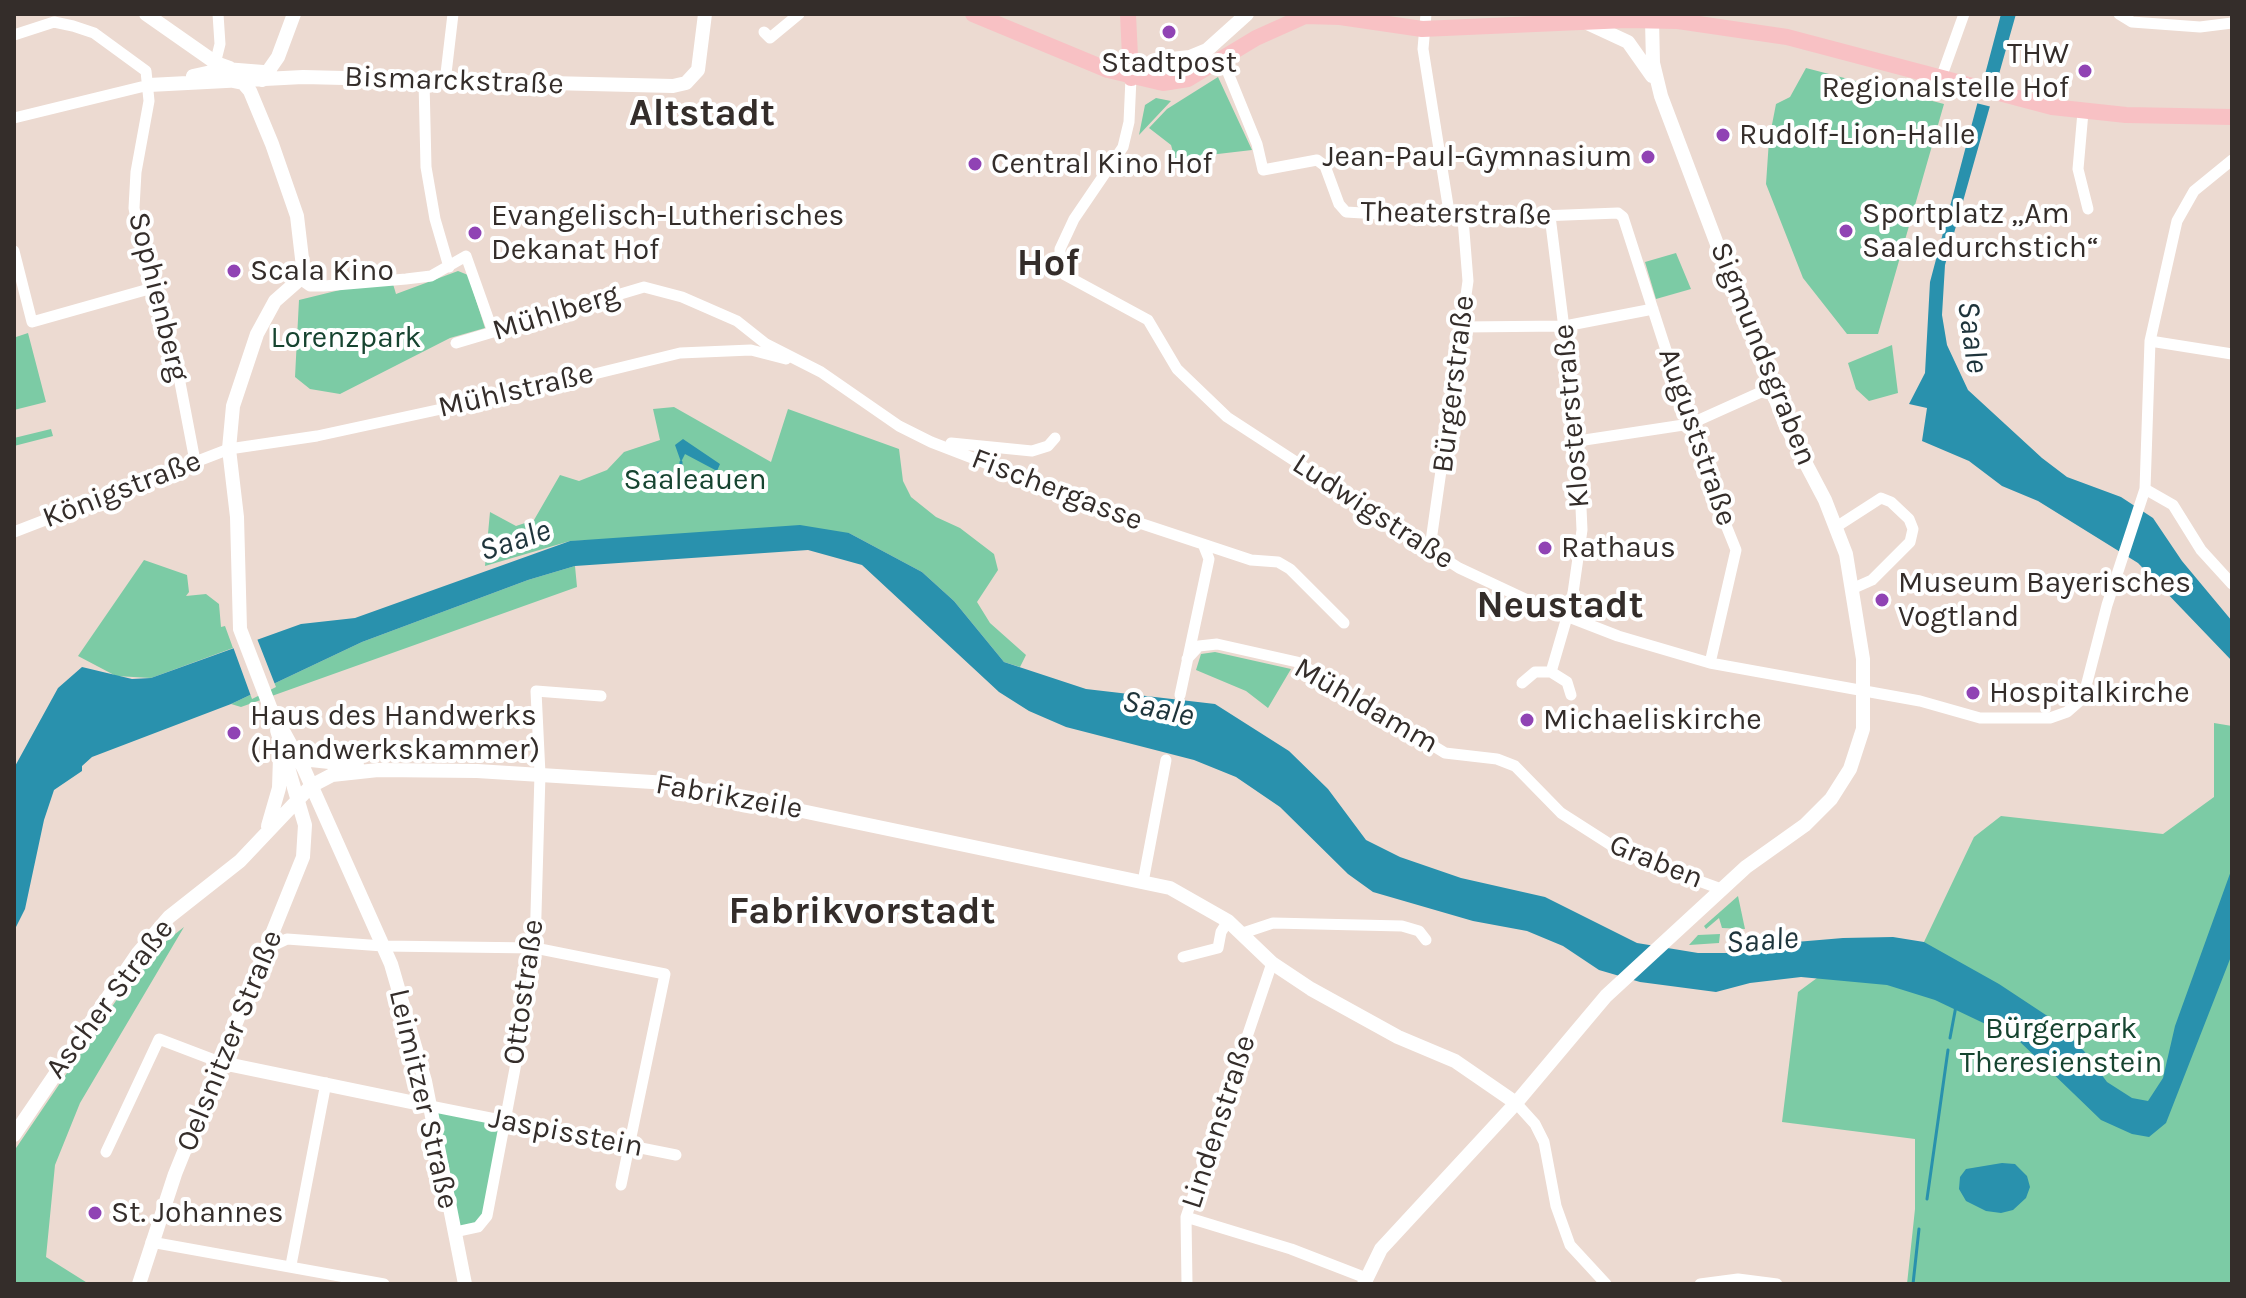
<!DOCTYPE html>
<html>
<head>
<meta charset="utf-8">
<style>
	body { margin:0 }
	#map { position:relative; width:2246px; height:1298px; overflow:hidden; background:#ecdad1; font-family:Karla,sans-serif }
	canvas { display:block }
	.frame { position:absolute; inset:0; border:16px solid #342d2a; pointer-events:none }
</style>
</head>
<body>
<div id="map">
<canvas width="2246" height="1298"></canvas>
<div class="frame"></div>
</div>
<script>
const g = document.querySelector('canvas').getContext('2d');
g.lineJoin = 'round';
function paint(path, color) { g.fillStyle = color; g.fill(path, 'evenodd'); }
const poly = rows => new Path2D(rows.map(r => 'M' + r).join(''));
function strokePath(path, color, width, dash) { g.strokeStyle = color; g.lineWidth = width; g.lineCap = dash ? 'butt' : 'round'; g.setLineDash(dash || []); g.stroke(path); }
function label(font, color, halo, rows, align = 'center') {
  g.font = font + ' Karla,sans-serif'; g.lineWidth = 8; g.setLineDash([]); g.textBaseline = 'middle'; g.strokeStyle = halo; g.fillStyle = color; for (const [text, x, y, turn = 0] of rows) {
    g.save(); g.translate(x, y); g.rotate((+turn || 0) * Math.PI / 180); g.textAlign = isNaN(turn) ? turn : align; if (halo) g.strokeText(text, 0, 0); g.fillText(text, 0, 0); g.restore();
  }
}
paint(poly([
	[1806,68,1944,104,1878,334,1847,334,1803,278,1766,184,1769,140,1776,104,1790,97],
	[1218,77,1252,150,1175,159,1171,145,1149,128,1167,109],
	[1156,98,1171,101,1139,135,1145,105],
	[1676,253,1691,289,1656,299,1645,262],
	[458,271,468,275,485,328,450,338,340,394,310,389,295,377,299,300,348,288,393,284,396,294],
	[28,333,46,402,14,410,16,337],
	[1892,345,1898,393,1869,401,1856,389,1848,363],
	[674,407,771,462,788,409,899,449,903,481,911,497,936,517,960,528,994,554,998,570,977,602,990,623,1026,655,1020,667,1004,662,954,601,922,572,849,533,570,541,485,566,490,512,516,526,534,520,560,475,579,481,607,470,624,452,660,440,653,409],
	[51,429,53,436,14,446,14,438],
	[144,560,187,575,189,592,186,596,206,594,219,604,221,627,225,626,233,648,151,678,116,676,78,656],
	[575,566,577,587,241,707,231,704,362,642,528,580],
	[1215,652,1291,669,1268,708,1246,691,1196,670,1201,654],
	[2214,723,2232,726,2232,1284,1907,1284,1915,1209,1915,1139,1782,1122,1798,992,1817,978,1924,942,1974,837,2001,816,2163,834,2214,797],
	[1738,896,1745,929,1722,928,1719,918,1706,929,1704,926],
	[184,927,80,1103,55,1165,46,1257,89,1284,14,1284,14,1151,145,958],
	[1720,934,1719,943,1689,945,1698,935],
	[430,1107,502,1123,487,1210,479,1223,456,1231]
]), '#7ccba5');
paint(poly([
	[2001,14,2016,14,1945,265,1942,315,1947,345,1968,390,2042,458,2067,477,2121,497,2153,518,2182,561,2232,621,2232,661,2138,563,2038,501,2002,486,1969,461,1922,441,1927,408,1909,404,1925,373,1930,282],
	[683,439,720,464,717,471,685,454,681,462,675,445],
	[800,525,849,533,922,572,954,601,1004,662,1086,689,1215,704,1289,751,1328,789,1366,840,1400,857,1461,878,1545,897,1637,943,1698,953,1745,953,1784,943,1843,938,1893,937,1924,942,1999,984,2052,1019,2084,1051,2107,1082,2132,1098,2148,1101,2163,1078,2175,1026,2232,868,2232,954,2166,1123,2149,1137,2132,1134,2101,1120,2017,1039,1935,1000,1887,985,1801,977,1750,983,1716,992,1640,982,1599,970,1563,946,1527,931,1473,921,1373,892,1348,874,1280,807,1236,777,1194,760,1066,727,1029,711,999,692,862,565,808,550,575,566,528,580,362,642,231,704,92,757,82,766,82,771,54,790,44,820,25,909,14,931,14,768,58,688,82,667,132,679,151,678,301,624,355,618,570,541],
	[2002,1163,2015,1164,2027,1176,2030,1187,2026,1198,2013,1210,2001,1213,1986,1211,1966,1201,1959,1189,1960,1177,1966,1169]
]), '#2991ad');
paint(poly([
	[1979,73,2000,79,1992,107,1972,102],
	[256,636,276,687,252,699,232,644]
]), '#ecdad1');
strokePath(poly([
	[681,462,681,469],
	[658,473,674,475],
	[1950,1038,1956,1006],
	[1927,1199,1948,1050],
	[1913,1284,1919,1229]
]), '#2991ad', 3);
strokePath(poly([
	[1426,14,1423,49,1450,218],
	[2119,14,2132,22,2200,27,2232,23],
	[764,32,770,38,799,14],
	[14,35,54,22,73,26,94,33,146,71,149,101,136,172,134,208,149,289,178,372,195,461],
	[1222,58,1257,144,1263,170,1317,160,1325,166,1339,204,1346,212,1463,219,1618,213,1623,217,1709,483,1736,550,1710,663],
	[214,68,220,44,218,14],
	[1131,78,1129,122,1123,147,1074,219,1060,249,1060,268,1065,275,1148,320,1177,369,1227,417,1459,568,1538,605,1618,636,1710,663,1920,701,1980,718,2050,718,2067,712,2083,698,2107,605,2145,489,2150,341,2177,221,2194,191,2232,160],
	[1941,78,1964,14],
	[424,81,426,167,435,219,449,267],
	[445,82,453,14],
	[2083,112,2078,169,2088,209],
	[14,118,149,85],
	[1550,216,1578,441,1582,530,1572,600,1551,672],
	[14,251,32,322,149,289],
	[300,279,310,286,324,286,406,279,431,276,466,256,493,332],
	[1462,327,1565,326,1653,309],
	[2150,341,2232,354],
	[456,343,644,287,682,297,737,321,766,344,821,372,899,426,931,442,988,464,1043,491,1251,560,1278,562,1290,569,1344,623],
	[1578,441,1690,424,1770,388],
	[951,443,1032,451,1048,446,1055,438],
	[2145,489,2173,505,2201,550,2232,584],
	[1836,527,1881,498,1891,502,1909,519,1913,529,1910,542,1872,580,1854,588],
	[14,532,229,449,317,436,529,390,680,353,751,350,786,359],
	[1430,548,1468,281,1463,219],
	[1187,659,1199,646,1217,644,1297,662,1445,753,1497,759,1515,766,1561,813,1625,854,1721,889],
	[1522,683,1535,672,1551,672,1567,682,1571,695],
	[1180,695,1209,559,1203,544],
	[1143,882,1166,760],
	[1243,933,1273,923,1402,926,1419,931,1426,940],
	[268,948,287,939,383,946,535,948,665,974,621,1185],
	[1183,957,1218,948,1221,932,1228,921],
	[1516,1103,1535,1124,1544,1142,1556,1206,1570,1245,1606,1284],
	[430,1106,676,1155],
	[106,1152,159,1039,222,1063],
	[1186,1217,1291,1249,1366,1278],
	[455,1232,478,1227,487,1216,531,984,535,948,540,774,536,691,601,696],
	[151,1242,384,1284],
	[291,1265,326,1083],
	[1187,1284,1186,1217,1272,963],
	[1700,1284,1738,1279,1777,1284]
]), '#fff', 11);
strokePath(poly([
	[146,14,216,63,230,68],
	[1587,23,1628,42,1652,76],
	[193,76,225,69,263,72],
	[1131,78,1153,61,1190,57,1207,50,1247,14],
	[262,80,278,57,294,14],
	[233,81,243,83,250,91,272,144,297,216,303,267,300,279,275,301,257,334,233,406,229,449,237,517,240,629,270,707,304,769,391,964,425,1081,465,1284],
	[149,85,303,77,673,86,686,83,698,70,705,14],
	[294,748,311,760,357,765],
	[268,826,279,788,280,757],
	[222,1063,430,1106],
	[14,1135,138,953,169,917,240,861,311,786,332,775,378,770,477,771,668,783,1170,888,1228,921,1272,963,1311,989,1398,1037,1455,1061,1516,1103],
	[139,1284,175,1174,303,857,305,825,277,730],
	[1364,1284,1381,1249,1516,1103,1606,996,1746,867,1805,825,1831,799,1850,769,1863,729,1863,659,1846,554,1825,500,1785,424,1661,96,1653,63,1652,20]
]), '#fff', 14);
strokePath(poly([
	[973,14,1108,70,1163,83,1188,79,1256,38,1305,16,1340,17,1422,29,1626,20,1678,21,1787,37,2052,107,2126,115,2232,117],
	[1128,14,1131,78]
]), '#f8c1c4', 16);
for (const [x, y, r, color] of [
	[1169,32,8,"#9043b4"],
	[2085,71,8,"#9043b4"],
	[1723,135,8,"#9043b4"],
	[1648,157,8,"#9043b4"],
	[975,164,8,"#9043b4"],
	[1846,231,8,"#9043b4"],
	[475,233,8,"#9043b4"],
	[234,271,8,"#9043b4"],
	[1545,548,8,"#9043b4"],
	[1882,600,8,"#9043b4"],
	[1973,693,8,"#9043b4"],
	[1527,720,8,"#9043b4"],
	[234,733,8,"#9043b4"],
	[95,1213,8,"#9043b4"]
]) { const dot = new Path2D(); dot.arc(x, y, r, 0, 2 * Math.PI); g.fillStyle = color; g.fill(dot); strokePath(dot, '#fff', 3); }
label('30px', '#342d2a', '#fff', [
	["THW",2069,54,"right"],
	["Regionalstelle Hof",2069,88,"right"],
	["Stadtpost",1169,63,"center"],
	["Rudolf-Lion-Halle",1739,135],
	["Jean-Paul-Gymnasium",1632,157,"right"],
	["Central Kino Hof",991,164],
	["Sportplatz „Am",1862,214],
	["Saaledurchstich“",1862,248],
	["Evangelisch-Lutherisches",491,216],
	["Dekanat Hof",491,250],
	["Scala Kino",250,271],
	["Rathaus",1561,548],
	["Museum Bayerisches",1898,583],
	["Vogtland",1898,617],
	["Hospitalkirche",1989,693],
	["Haus des Handwerks",250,716],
	["(Handwerkskammer)",250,750],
	["Michaeliskirche",1543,720],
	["St. Johannes",111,1213]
], 'left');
label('30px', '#342d2a', '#fff', [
	["Bismarckstraße",454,81,2],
	["Theaterstraße",1456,214,1],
	["Sophienberg",158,297,76],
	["Mühlberg",556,313,-17],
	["Sigmundsgraben",1763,354,68],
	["Bürgerstraße",1454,384,-83],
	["Mühlstraße",516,391,-13],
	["Klosterstraße",1572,416,-95],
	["Auguststraße",1697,437,71],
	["Königstraße",122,490,-21],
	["Fischergasse",1057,490,21],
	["Ludwigstraße",1373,512,33],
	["Mühldamm",1366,706,30],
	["Fabrikzeile",729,797,10],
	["Graben",1656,862,22],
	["Ottostraße",524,992,-82],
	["Ascher Straße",110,999,-53],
	["Oelsnitzer Straße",230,1041,-68],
	["Leimitzer Straße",423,1099,77],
	["Lindenstraße",1219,1122,-72],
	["Jaspisstein",566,1133,11]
]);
label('30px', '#164430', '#fff', [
	["Lorenzpark",346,338],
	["Saaleauen",695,480],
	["Bürgerpark",2061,1029],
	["Theresienstein",2061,1063]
]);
label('italic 32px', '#1e343b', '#fff', [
	["Saale",1972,337,82],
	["Saale",515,541,-18],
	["Saale",1158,709,13],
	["Saale",1762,941,-4]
]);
label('bold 38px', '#342d2a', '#fff', [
	["Altstadt",702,114],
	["Hof",1048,264],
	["Neustadt",1560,606],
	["Fabrikvorstadt",862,912]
]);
</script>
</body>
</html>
